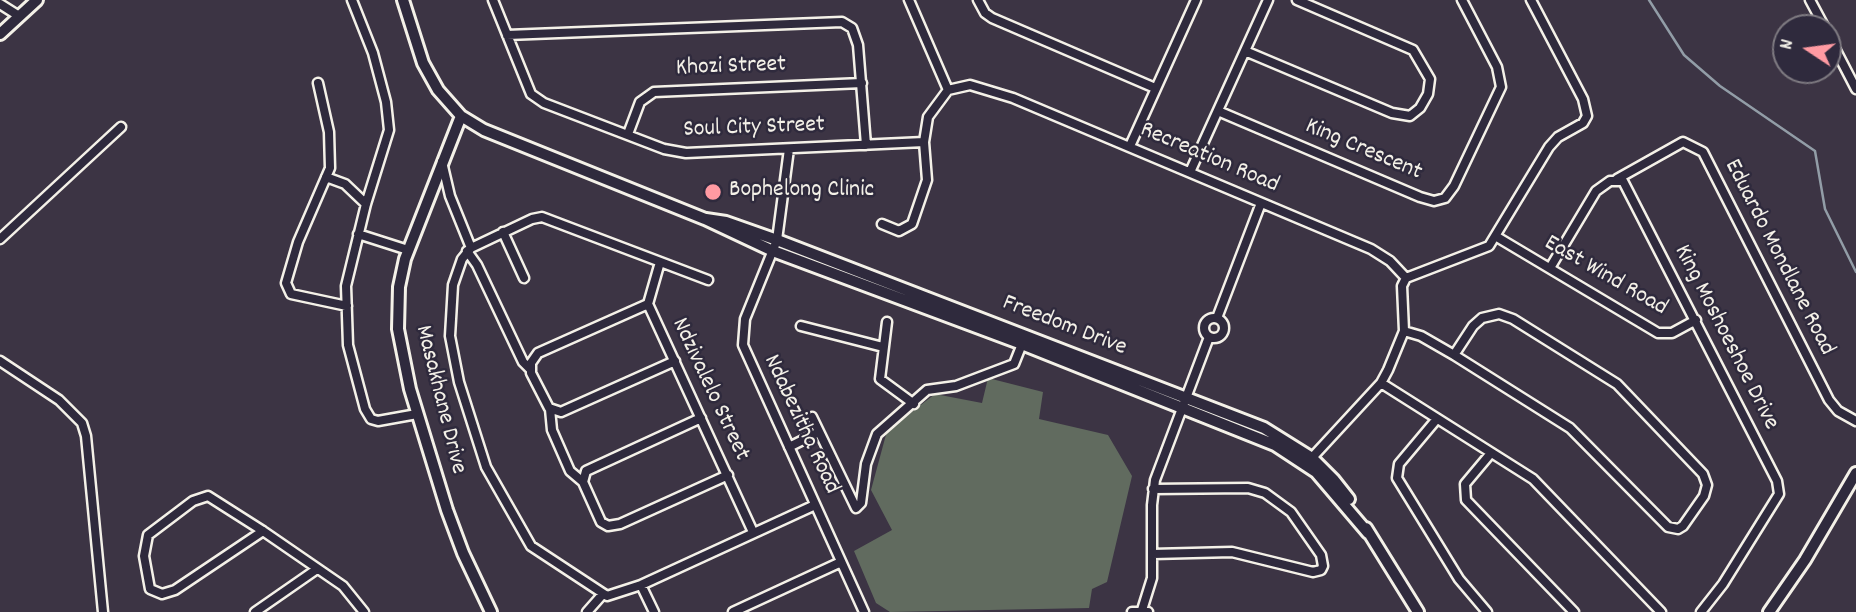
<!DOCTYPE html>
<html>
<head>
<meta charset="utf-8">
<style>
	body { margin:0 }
	#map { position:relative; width:1856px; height:612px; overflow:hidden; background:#3c3444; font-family:Dekko,sans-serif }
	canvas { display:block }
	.north { position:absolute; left:1772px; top:14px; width:70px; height:70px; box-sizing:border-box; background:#2f2a3d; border:2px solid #7e7a81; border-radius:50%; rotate:283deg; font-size:19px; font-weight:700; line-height:28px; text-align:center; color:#f4f1e8 }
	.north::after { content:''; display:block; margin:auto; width:24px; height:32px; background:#ff9aa2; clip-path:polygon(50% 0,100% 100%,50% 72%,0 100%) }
</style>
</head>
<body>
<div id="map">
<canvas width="1856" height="612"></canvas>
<div class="north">N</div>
</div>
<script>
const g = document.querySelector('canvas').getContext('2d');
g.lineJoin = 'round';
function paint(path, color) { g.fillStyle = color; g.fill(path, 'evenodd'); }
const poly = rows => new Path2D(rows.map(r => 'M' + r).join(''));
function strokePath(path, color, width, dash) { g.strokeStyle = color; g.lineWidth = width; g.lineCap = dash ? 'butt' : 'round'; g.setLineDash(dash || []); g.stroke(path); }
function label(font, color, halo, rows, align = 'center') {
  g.font = font + ' Dekko,sans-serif'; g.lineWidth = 5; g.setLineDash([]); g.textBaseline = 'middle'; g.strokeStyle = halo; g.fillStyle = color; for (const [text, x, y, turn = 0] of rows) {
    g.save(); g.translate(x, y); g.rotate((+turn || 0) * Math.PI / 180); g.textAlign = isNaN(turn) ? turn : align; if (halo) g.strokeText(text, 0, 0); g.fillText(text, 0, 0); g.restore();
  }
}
paint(poly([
	[988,378,1043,392,1039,419,1108,435,1132,476,1107,582,1092,589,1089,608,890,612,876,603,854,551,892,530,871,490,887,431,935,394,982,403]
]), '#616b5f');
strokePath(poly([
	[1649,0,1684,55,1720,86,1815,151,1825,209,1856,272]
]), '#929da7', 2.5);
const street = poly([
	[352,0,373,53,386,102,389,130,366,204,346,286,348,345,365,409,371,419,378,421,417,414],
	[493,0,531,94,544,103,664,149,686,153,924,142],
	[909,0,948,90],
	[978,0,985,13,992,18,1155,88],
	[1810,0,1825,28],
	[0,4,19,16],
	[507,35,842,22,852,28,858,45,866,145],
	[1828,35,1856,89],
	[1245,51,1392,113,1410,116,1420,108,1428,94,1430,79,1413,50,1297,0],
	[318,83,329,132,330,168,298,242,286,283,291,294,347,306],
	[1218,111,1420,197,1434,201,1445,198,1454,186,1501,87,1497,67,1462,0],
	[628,134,640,102,654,92,862,83],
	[1130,146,1196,0],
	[789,149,777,240,745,319,743,345,864,612],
	[442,162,450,196,471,248],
	[1190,172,1268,0],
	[326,177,345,184,366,204],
	[1617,179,1683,142,1703,152,1829,400,1838,411,1856,421],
	[882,224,899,231,912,224,927,180,924,142,928,117,948,90,970,85,1013,98,1371,249,1390,261,1406,278],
	[503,232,524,278],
	[358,234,408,250],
	[1497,237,1658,333,1672,333,1696,320],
	[0,239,121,127],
	[467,251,477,265,523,362,530,369],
	[660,262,648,304,753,532],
	[1550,268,1596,191,1610,181,1623,181,1777,481,1779,494,1723,584,1701,612],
	[1406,278,1489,246,1549,147,1558,137,1583,123,1587,116,1583,99,1531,0],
	[708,280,542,217,532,219,471,248,462,259,453,285,450,336,459,382,486,467,531,546,607,596,641,585,815,505],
	[648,304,538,353,531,363,531,373,549,408,561,412,675,361],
	'1204 328a10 10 0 1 1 20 0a10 10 0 1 1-20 0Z',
	[1217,318,1261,203],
	[887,322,880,379,914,404],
	[801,326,883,347],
	[1404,331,1421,336,1454,355,1570,428,1668,527,1678,529,1683,526,1704,496,1707,485,1703,474,1617,384,1513,319,1499,314,1482,318,1473,326,1454,355],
	[0,361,59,400,82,423,86,436,103,612],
	[1381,383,1533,479,1661,612],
	[550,409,552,430,570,471,583,482],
	[812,417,856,508,861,503,866,464,877,434,927,390,956,386,1014,364,1022,344],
	[701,418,586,471,583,482,601,522,608,526,620,524,728,475],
	[1436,420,1399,464,1397,478,1459,579,1487,612],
	[789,447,819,432],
	[1491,453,1465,484,1466,500,1574,612],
	[1308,462,1381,383,1388,370,1404,331,1402,286,1406,278],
	[1153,489,1248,488,1265,493,1291,512,1321,555,1323,566,1321,570,1313,572,1232,552,1153,554],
	[263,531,175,590,162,594,150,589,144,556,148,535,193,501,208,496,263,531,343,586,364,612],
	[641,585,654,612],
	[1142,610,1152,578,1152,505,1155,480,1209,337],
	[255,612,317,569],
	[587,612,602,595],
	[733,612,841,562],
	[1132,612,1148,612]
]);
const secondary = poly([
	[403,0,423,63,438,90,461,116,484,130,705,219,773,251,1022,344,1275,445,1316,472,1368,533],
	[0,34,37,0],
	[461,116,405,259,399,287,398,329,410,389,447,510,463,553,491,612],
	[706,219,726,222,777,240,1264,428,1312,458,1334,480,1349,499],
	[1366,528,1418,612],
	[1769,612,1805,560,1856,473]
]);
strokePath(street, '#f4f1e8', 13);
strokePath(secondary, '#f4f1e8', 16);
strokePath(street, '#2f2a3d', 8);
strokePath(secondary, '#2f2a3d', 10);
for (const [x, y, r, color] of [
	[713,192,9,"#ff9aa2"]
]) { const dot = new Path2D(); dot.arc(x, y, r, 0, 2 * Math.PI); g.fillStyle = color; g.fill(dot); strokePath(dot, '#2f2a3d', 2.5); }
label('24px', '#f4f1e8', '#2f2a3d', [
	["Khozi Street",731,68,-2],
	["Soul City Street",754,129,-2],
	["King Crescent",1363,151,23],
	["Recreation Road",1209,159,23],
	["Eduardo Mondlane Road",1778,258,63],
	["East Wind Road",1605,277,30],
	["Freedom Drive",1064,327,21],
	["King Moshoeshoe Drive",1725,338,63],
	["Ndzivalelo Street",709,390,65],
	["Masakhane Drive",439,400,76],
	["Ndabezitha Road",800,425,65]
]);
label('24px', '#f4f1e8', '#2f2a3d', [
	["Bophelong Clinic",729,192]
], 'left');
</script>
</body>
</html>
